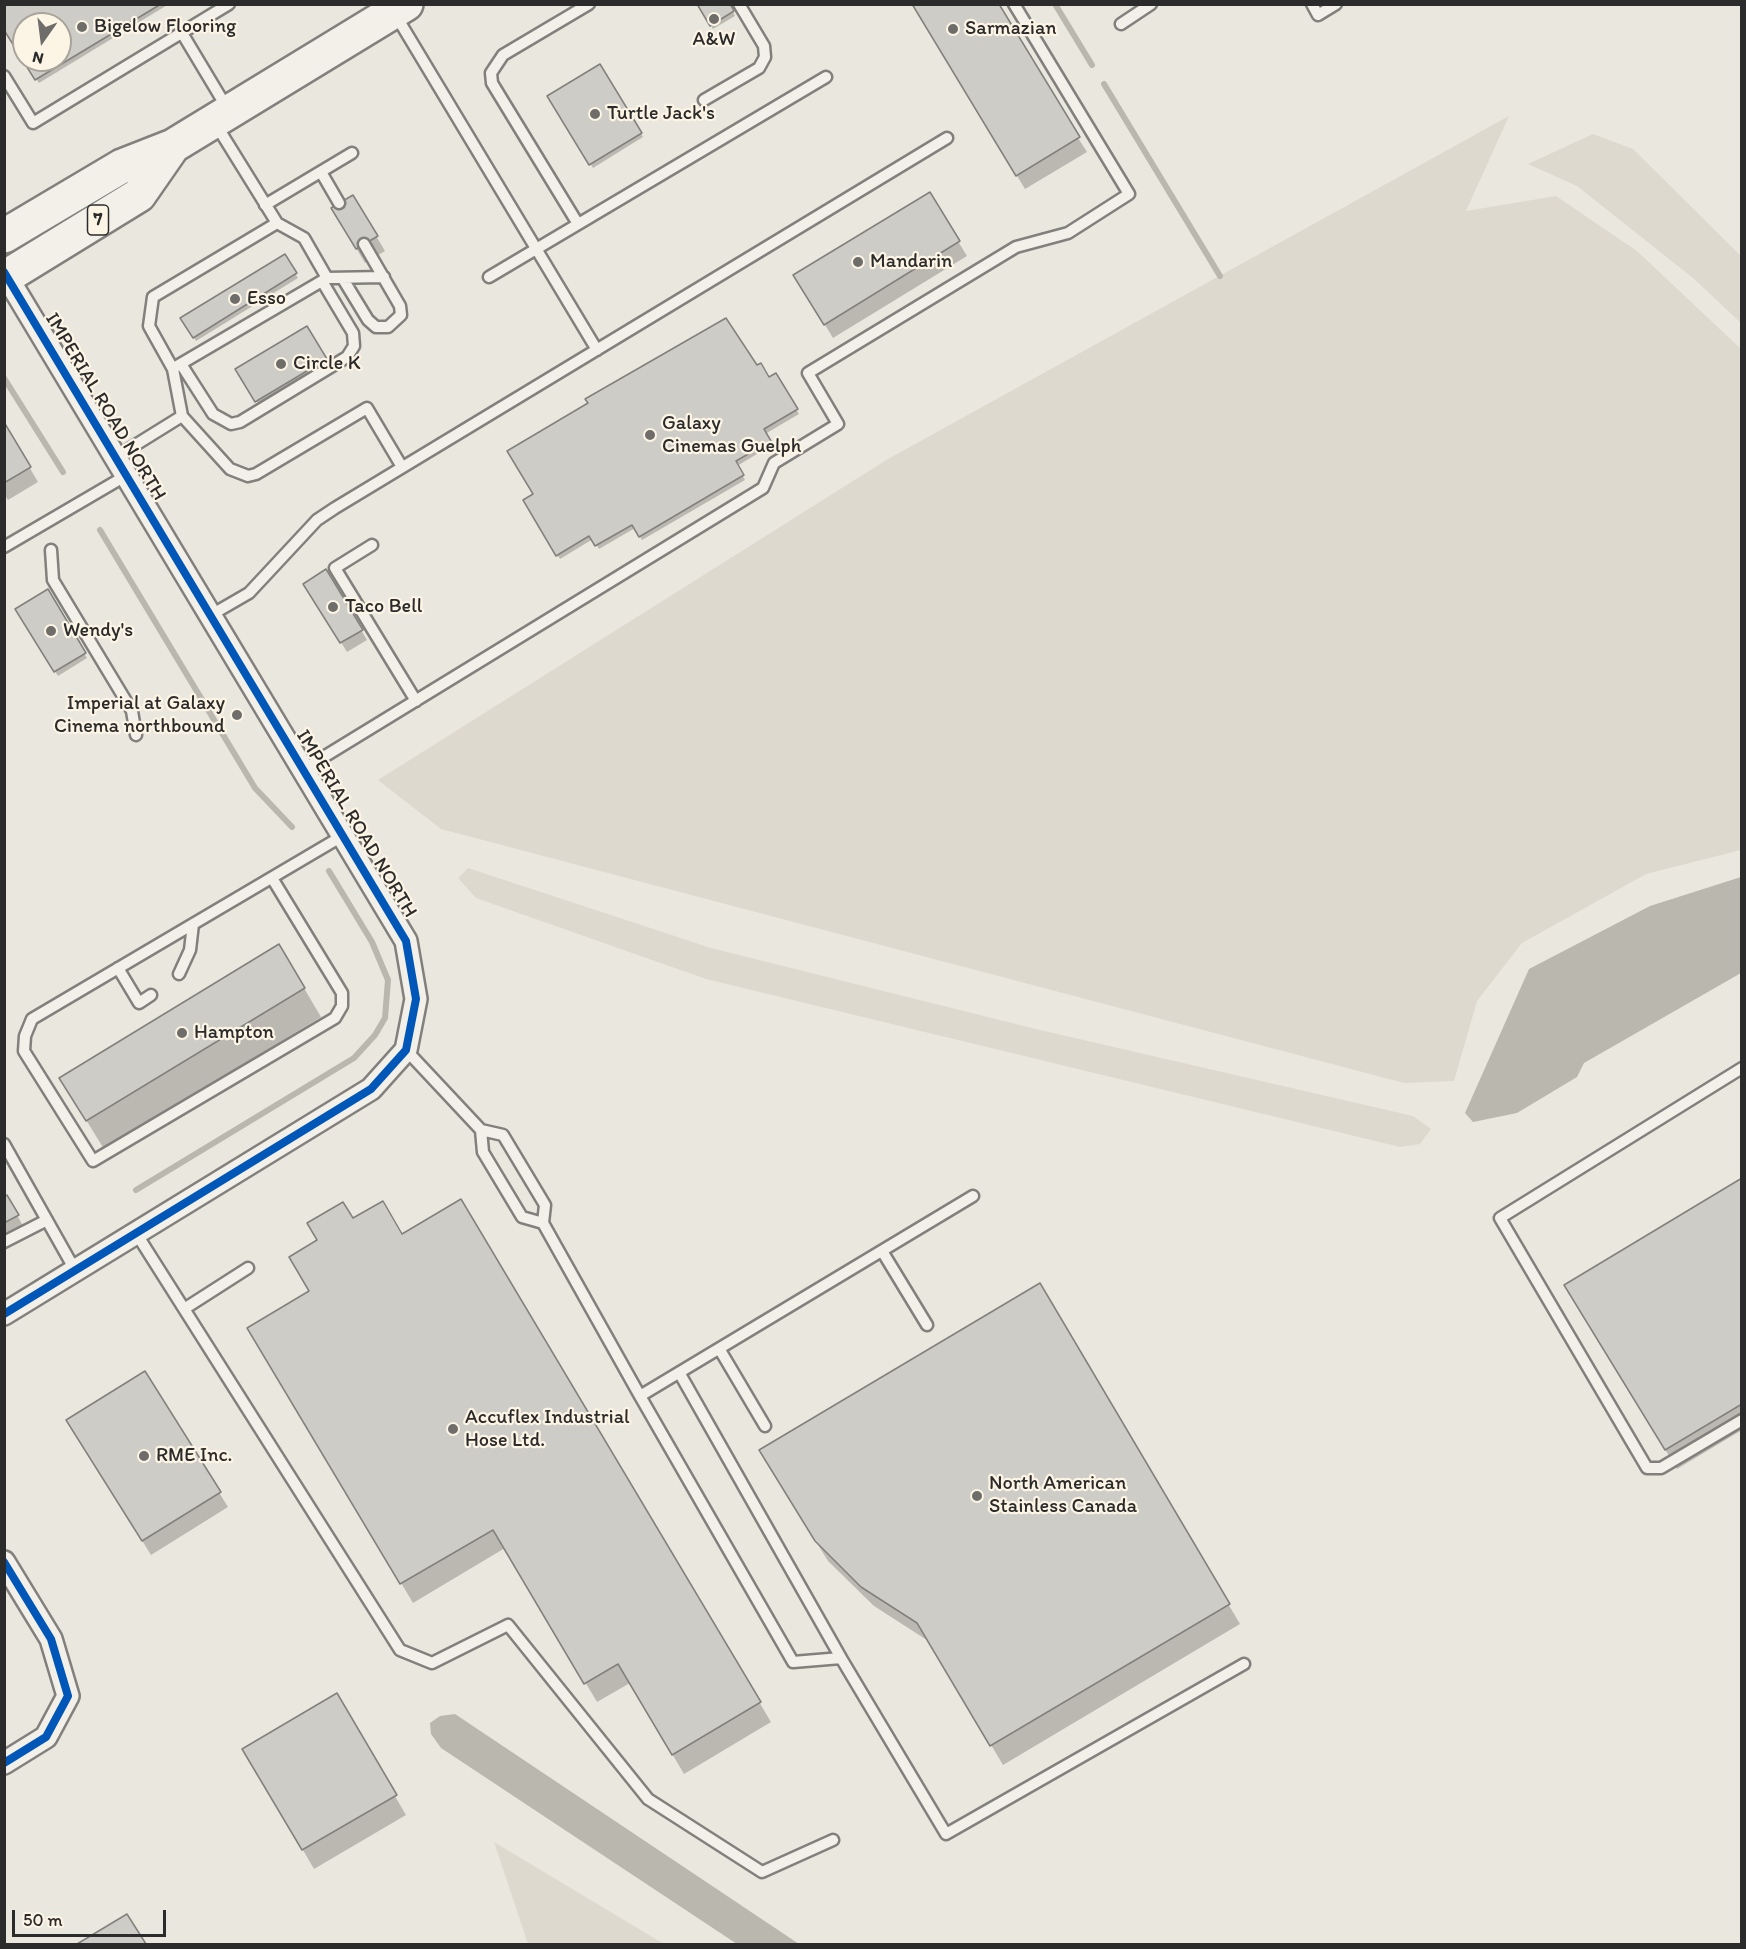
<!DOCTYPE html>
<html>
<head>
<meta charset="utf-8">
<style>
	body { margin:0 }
	#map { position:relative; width:1746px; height:1949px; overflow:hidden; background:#eae7df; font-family:Itim,sans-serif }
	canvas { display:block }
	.frame { position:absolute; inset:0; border:6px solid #2b2b2b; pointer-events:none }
	.north { position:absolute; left:12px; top:12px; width:60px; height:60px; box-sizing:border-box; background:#fcf5e5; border:2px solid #a8a49b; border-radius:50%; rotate:194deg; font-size:16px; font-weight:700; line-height:24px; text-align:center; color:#2b2b2b }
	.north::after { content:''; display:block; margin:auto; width:21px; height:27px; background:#6e6d6a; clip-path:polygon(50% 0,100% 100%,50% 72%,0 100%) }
	.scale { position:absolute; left:12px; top:1910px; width:154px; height:27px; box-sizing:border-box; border:3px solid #2b2b2b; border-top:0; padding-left:8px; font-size:18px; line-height:21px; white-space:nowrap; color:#2b2b2b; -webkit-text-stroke:4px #fcf5e5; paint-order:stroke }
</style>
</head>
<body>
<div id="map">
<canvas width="1746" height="1949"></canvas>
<div class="frame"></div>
<div class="north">N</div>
<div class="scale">50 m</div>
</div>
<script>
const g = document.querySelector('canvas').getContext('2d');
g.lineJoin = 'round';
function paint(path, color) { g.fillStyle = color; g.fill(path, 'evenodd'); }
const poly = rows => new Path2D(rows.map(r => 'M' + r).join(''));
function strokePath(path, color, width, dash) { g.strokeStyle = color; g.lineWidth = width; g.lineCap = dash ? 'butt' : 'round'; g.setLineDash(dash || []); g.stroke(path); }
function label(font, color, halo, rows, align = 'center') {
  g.font = font + ' Itim,sans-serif'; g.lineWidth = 4.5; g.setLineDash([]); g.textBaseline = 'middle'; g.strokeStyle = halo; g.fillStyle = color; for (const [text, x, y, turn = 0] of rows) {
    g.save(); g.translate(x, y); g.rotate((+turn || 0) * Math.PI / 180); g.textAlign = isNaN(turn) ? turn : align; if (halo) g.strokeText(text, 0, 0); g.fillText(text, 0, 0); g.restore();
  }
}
paint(poly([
	[1509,116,1466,211,1556,196,1637,251,1741,349,1741,850,1646,874,1522,943,1477,1001,1454,1081,1404,1083,441,829,378,780,888,459],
	[1593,134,1633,149,1741,256,1741,323,1693,278,1577,186,1528,164],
	[468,868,711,948,1040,1030,1413,1116,1431,1129,1420,1144,1400,1147,706,979,476,898,458,878],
	[494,1842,664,1944,528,1944]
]), '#ddd9ce');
paint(poly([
	[1741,877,1741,973,1584,1063,1577,1077,1517,1113,1473,1122,1465,1113,1529,969,1650,906],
	[455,1714,799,1944,737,1944,441,1748,431,1734,430,1723,440,1716]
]), '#bab7ae');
paint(poly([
	[4,4,169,4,39,83,24,60,60,60,60,24,24,24,24,59],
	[698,4,729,4,735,16,713,29],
	[913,4,1078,138,1087,152,1025,189],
	[600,66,643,137,593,168,549,97],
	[929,194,967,256,833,338,804,290],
	[353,197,385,251,365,263,341,223],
	[284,256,298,278,196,341,182,319],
	[307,328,328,363,259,405,237,369],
	[757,367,768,379,775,375,799,414,765,434,772,445,737,466,745,480,642,540,635,528,599,549,593,539,560,559,525,500],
	[4,424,38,482,8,500,4,494],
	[326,571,367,640,347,652,305,584],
	[47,591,87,658,58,676,17,609],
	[304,988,321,1017,104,1149,78,1107],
	[1742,1180,1742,1430,1677,1469,1577,1305],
	[7,1197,28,1235,5,1248,4,1199],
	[460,1201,771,1722,684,1774,630,1683,597,1702,505,1548,413,1603,249,1328,311,1292,352,1220,402,1236],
	[1039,1285,1240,1624,1003,1765,930,1642,874,1606,828,1561,772,1470],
	[145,1373,228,1507,151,1555,76,1434],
	[336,1695,406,1815,314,1869,244,1749],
	[127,1916,144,1944,80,1944]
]), '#0003');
strokePath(poly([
	[1055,4,1092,65],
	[1104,84,1220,276],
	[4,378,63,472],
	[100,530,255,788,292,827],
	[136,1190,354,1058,375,1035,385,1018,388,980,372,942,329,871]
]), '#bab7ae', 6);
const building = poly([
	[4,4,161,4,35,80,4,30,4,4],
	[24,24,60,24,60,60,24,60,24,24],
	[697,4,730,4,734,11,710,26,697,4],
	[912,4,999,4,1080,137,1016,176,912,4],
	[600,64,642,133,589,165,547,96,600,64],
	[930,192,960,241,824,325,793,275,930,192],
	[353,195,378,236,356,249,331,208,353,195],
	[285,254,297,273,193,338,180,318,285,254],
	[726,318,757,365,761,363,769,377,776,373,798,409,764,429,771,441,736,461,744,475,639,537,632,525,595,546,589,536,556,556,523,500,533,494,507,451,588,403,585,399,726,318],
	[307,326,327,359,255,402,235,369,307,326],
	[4,422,31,467,4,483,4,422],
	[326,569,363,630,340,643,303,584,326,569],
	[48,589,86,653,54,672,15,609,48,589],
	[279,944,305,988,86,1121,59,1078,279,944],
	[1742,1178,1742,1404,1665,1450,1564,1285,1742,1178],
	[7,1195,19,1215,4,1223,4,1197,7,1195],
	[461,1199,761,1702,672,1755,618,1664,584,1684,493,1530,400,1584,247,1328,309,1291,289,1257,317,1240,307,1223,343,1202,353,1218,383,1201,402,1234,461,1199],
	[1040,1283,1230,1604,990,1746,917,1623,861,1587,815,1541,759,1450,1040,1283],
	[145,1371,221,1492,142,1541,66,1420,145,1371],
	[337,1693,397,1795,302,1850,242,1749,337,1693],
	[127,1914,146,1944,77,1944,127,1914]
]);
paint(building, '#ceccc6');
strokePath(building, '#81807c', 1.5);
const lane = poly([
	[1312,4,1318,15,1336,4],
	[395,14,597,350],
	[1121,24,1151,4],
	[182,33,227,108],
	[4,76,33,123,229,4],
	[704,100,759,68,765,57,764,46,739,4],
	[215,123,277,223,304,238,327,278],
	[321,172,339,203],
	[265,205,352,153],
	[578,224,492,83,491,73,503,55,589,4],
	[489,277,826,77],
	[343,279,368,320,376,327,388,327,401,315,400,306,364,244],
	[181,364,213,414,231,424,240,422,347,357,354,346,353,333,322,281],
	[177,366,327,278,384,277],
	[182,416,230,469,248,476,256,474,367,408,402,467],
	[116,457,182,416,173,369,149,326,153,297,277,223],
	[372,545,335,568,416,701],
	[4,547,127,475],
	[51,550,53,580,132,711,136,735],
	[211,615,249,593,317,520,335,508,947,138],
	[304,769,763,488,774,463,838,424,808,373,1016,247,1068,233,1129,194,1014,4],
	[272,878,342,993,342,1006,335,1018,93,1161,24,1051,25,1036,32,1019,344,835],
	[118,968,139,1003,151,995],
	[179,974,190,950,193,924],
	[406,1050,481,1130,503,1135,545,1205,543,1223,640,1396,973,1196],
	[1742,1068,1500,1218,1647,1468,1661,1468,1742,1420],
	[481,1130,483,1152,522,1217,543,1223],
	[4,1144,75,1270],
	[136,1233,400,1650,432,1663,508,1625,648,1799,762,1872,833,1840],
	[4,1242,47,1220],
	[882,1251,927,1325],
	[184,1309,248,1268],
	[720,1350,765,1426],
	[640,1396,793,1662,841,1658,680,1374],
	[841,1658,946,1834,1244,1664]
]);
const street = poly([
	[4,1314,371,1089,406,1050,416,999,406,941,7,277],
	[4,1562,51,1639,68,1696,46,1737,4,1763]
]);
const primary = poly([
	[4,236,122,166,173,146,406,4],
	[4,278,139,195,173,146]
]);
strokePath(lane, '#81807c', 15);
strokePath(street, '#81807c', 26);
strokePath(primary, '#81807c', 38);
strokePath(lane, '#f3f0ea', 10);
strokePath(street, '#f3f0ea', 21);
strokePath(primary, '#f3f0ea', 33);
strokePath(poly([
	[4,272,406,941,416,999,406,1050,371,1089,4,1314],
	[4,1562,51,1639,68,1696,46,1737,4,1763]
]), '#0057b8', 8);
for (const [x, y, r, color] of [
	[714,19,6,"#6e6d6a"],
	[82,27,6,"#6e6d6a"],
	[953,29,6,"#6e6d6a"],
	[595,114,6,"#6e6d6a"],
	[858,262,6,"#6e6d6a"],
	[235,299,6,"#6e6d6a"],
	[281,364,6,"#6e6d6a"],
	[650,435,6,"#6e6d6a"],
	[333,607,6,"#6e6d6a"],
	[51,631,6,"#6e6d6a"],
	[237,715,6,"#6e6d6a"],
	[182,1033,6,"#6e6d6a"],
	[453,1429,6,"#6e6d6a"],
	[144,1456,6,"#6e6d6a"],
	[977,1496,6,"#6e6d6a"]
]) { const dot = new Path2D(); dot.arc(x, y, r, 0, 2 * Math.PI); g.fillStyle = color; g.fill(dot); strokePath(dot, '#fcf5e5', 2); }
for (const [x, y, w] of [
	[98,220,21]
]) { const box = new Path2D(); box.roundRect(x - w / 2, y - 15, w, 30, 4.5); g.fillStyle = '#fcf5e5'; g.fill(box); strokePath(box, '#2b2b2b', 1.5); }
label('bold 18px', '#2b2b2b', null, [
	["7",98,220]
]);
label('20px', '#2b2b2b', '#fcf5e5', [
	["Bigelow Flooring",94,27],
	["Sarmazian",965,29],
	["A&W",714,40,"center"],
	["Turtle Jack's",607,114],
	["Mandarin",870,262],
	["Esso",247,299],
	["Circle K",293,364],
	["Galaxy",662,424],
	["Cinemas Guelph",662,447],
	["Taco Bell",345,607],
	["Wendy's",63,631],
	["Imperial at Galaxy",225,704,"right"],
	["Cinema northbound",225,727,"right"],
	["Hampton",194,1033],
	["Accuflex Industrial",465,1418],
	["Hose Ltd.",465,1441],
	["RME Inc.",156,1456],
	["North American",989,1484],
	["Stainless Canada",989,1507]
], 'left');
label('20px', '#2b2b2b', '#fcf5e5', [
	["IMPERIAL ROAD NORTH",105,407,59],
	["IMPERIAL ROAD NORTH",356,824,59]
]);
</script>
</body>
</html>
